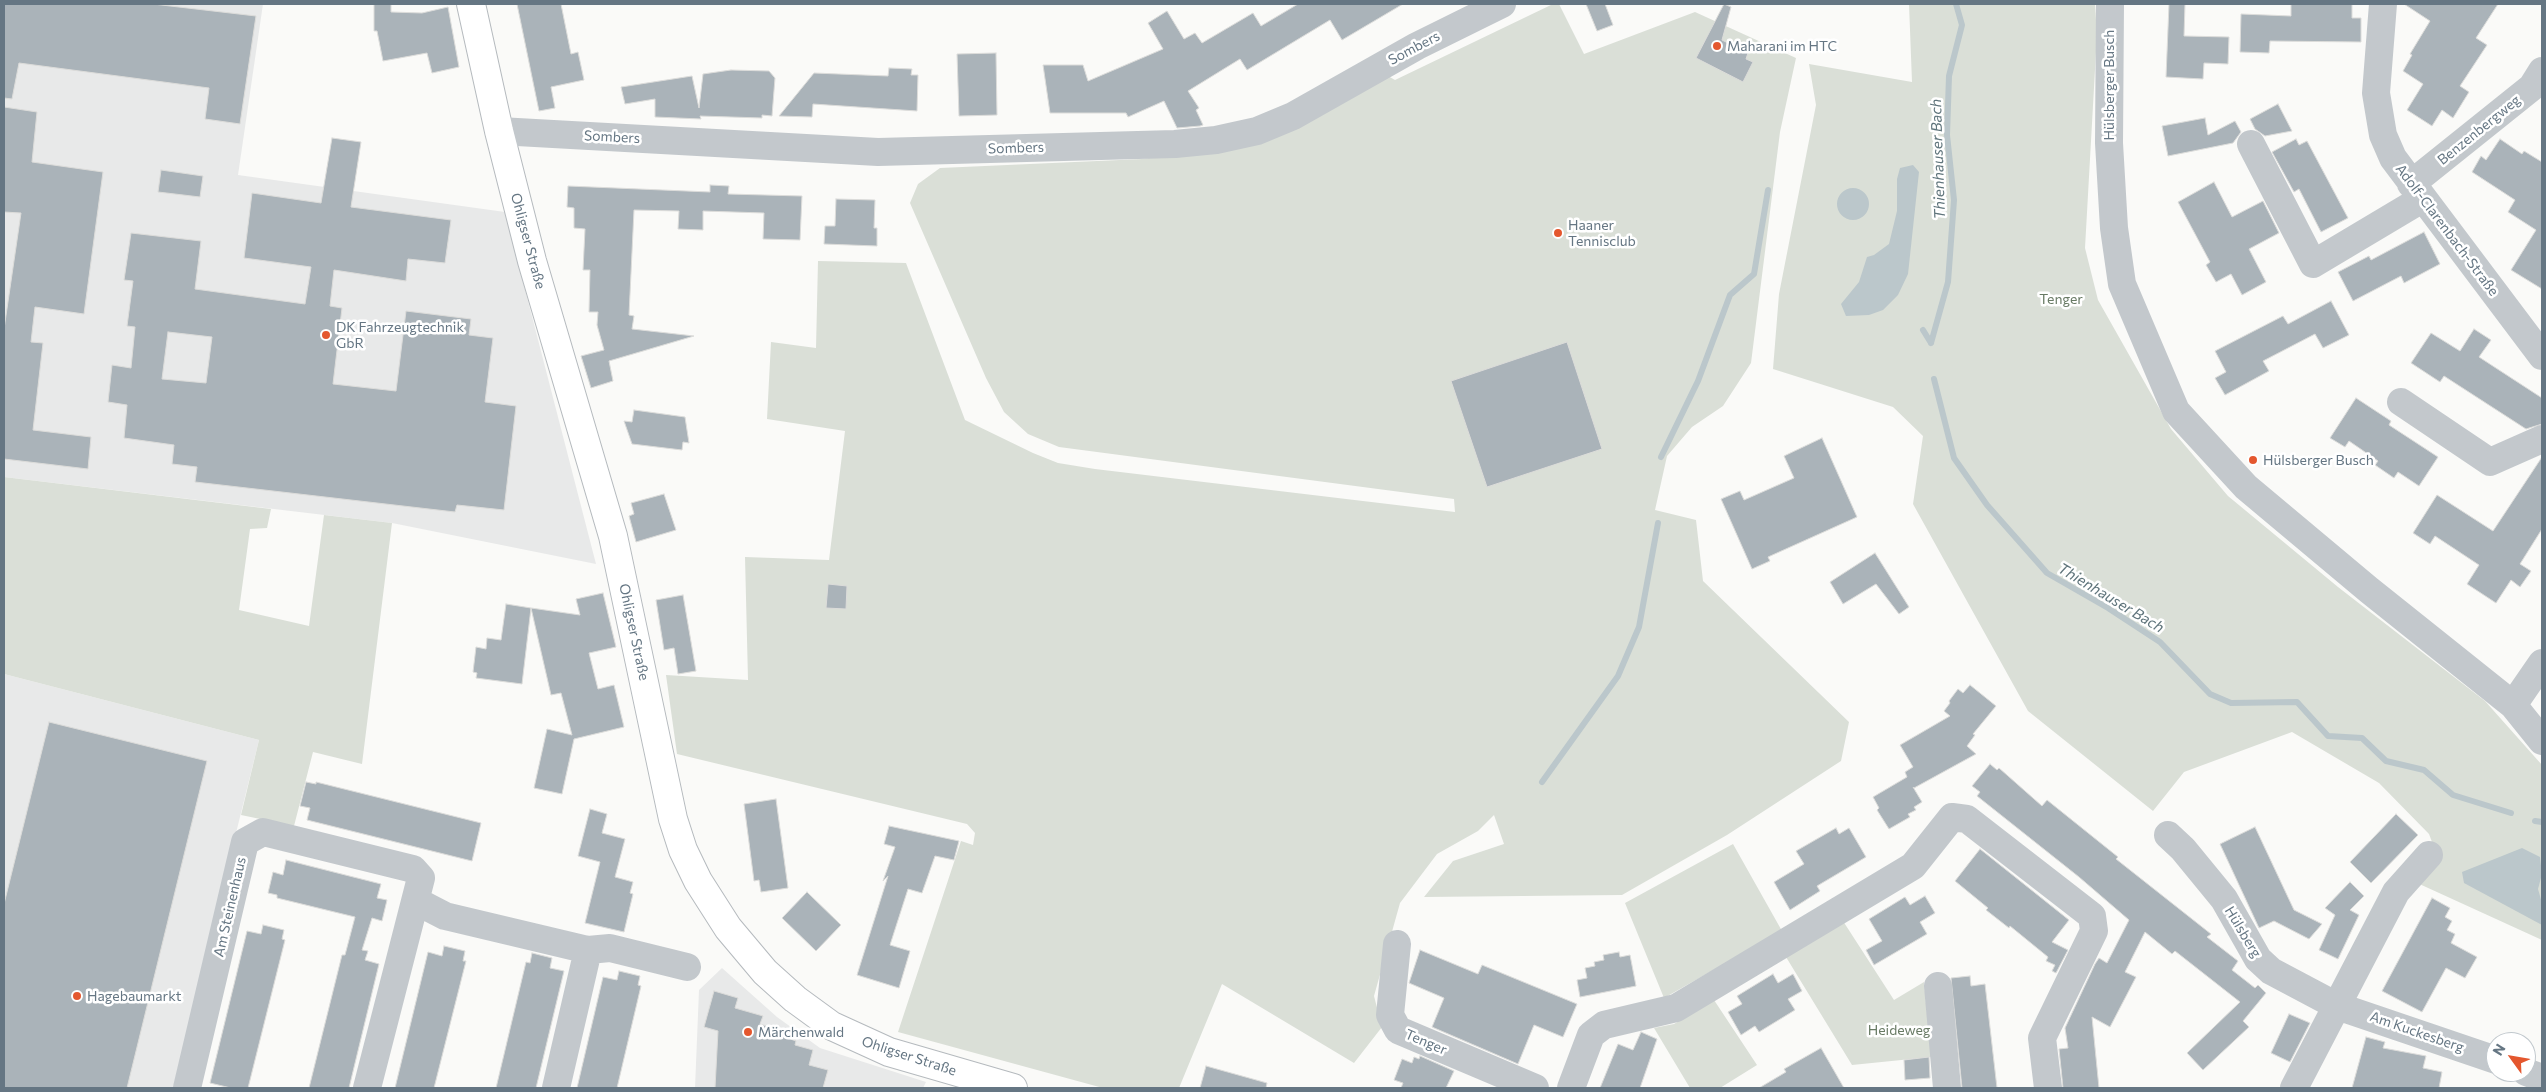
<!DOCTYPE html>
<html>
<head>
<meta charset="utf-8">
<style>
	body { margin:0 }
	#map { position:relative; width:2546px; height:1092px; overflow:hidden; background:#fafaf8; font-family:Commissioner,sans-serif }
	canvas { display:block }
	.frame { position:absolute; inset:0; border:5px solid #657683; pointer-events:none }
	.north { position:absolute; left:2486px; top:1032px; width:50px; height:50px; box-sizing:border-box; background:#fff; border:1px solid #c1c8cd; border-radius:50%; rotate:302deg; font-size:14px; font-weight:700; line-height:20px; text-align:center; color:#657683 }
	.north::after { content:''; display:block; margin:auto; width:18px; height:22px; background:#e4572e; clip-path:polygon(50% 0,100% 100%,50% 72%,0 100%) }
</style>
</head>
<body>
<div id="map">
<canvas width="2546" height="1092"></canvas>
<div class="frame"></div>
<div class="north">N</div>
</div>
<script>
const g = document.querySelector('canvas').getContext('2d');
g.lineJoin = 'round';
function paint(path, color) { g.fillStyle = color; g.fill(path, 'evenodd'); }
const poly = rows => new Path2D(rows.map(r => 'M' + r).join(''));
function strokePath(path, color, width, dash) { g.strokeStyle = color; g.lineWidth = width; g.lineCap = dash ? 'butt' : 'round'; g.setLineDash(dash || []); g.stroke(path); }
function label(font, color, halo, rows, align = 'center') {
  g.font = font + ' Commissioner,sans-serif'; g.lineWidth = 5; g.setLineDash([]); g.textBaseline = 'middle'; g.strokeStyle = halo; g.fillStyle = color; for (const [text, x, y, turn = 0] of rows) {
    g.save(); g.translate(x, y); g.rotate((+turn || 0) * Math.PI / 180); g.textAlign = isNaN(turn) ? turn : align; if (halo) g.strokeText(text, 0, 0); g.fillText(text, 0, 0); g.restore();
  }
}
paint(poly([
	[4,4,263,4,238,175,505,212,596,564,392,523,4,477],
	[4,674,259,740,173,1088,4,1088],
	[722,968,777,1017,820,1048,926,1082,923,1088,695,1088,699,990]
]), '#e8e9e9');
paint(poly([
	[1553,4,1559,4,1584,54,1695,12,1796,58,1780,132,1751,363,1723,406,1692,427,1667,456,1655,510,1696,520,1703,581,1849,722,1841,761,1727,835,1622,895,1424,897,1453,861,1504,844,1494,815,1478,831,1437,854,1400,903,1374,996,1382,1027,1354,1063,1222,984,1179,1088,1103,1088,898,1032,961,841,973,845,975,833,967,824,677,754,666,675,748,680,745,557,829,560,845,431,767,419,771,342,816,348,818,261,906,263,965,420,1033,453,1058,463,1095,469,1455,512,1454,499,1059,447,1028,434,1004,412,986,378,910,203,918,184,940,168,1142,159,1255,143,1388,76,1395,80],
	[1909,4,2095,4,2097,34,2085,248,2098,300,2171,429,2228,496,2338,587,2485,701,2542,765,2542,940,2415,882,2438,858,2429,834,2379,783,2292,732,2184,772,2153,811,2028,711,1913,504,1923,436,1893,407,1773,369,1779,294,1816,105,1809,64,1912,82],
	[4,477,271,509,267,528,250,529,239,610,309,626,324,515,392,523,362,764,313,752,294,826,241,815,259,740,4,674],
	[1733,844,1782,931,1664,998,1625,903],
	[1843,921,1894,1000,1924,982,1931,1057,1852,1065,1786,957],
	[1714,1000,1757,1065,1720,1088,1690,1088,1654,1028,1674,1024]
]), '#dadfd7');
paint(poly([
	[1913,165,1919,172,1908,274,1898,295,1883,310,1869,315,1846,316,1841,304,1859,282,1867,257,1874,255,1889,244,1897,211,1897,179,1900,168],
	'1837 204a16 16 0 1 1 32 0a16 16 0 1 1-32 0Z',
	[2522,848,2540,857,2542,874,2538,889,2542,903,2542,925,2464,883,2462,872]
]), '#bbc7cb');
strokePath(poly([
	[1923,330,1931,343],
	[1931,343,1948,282,1954,200,1947,135,1949,76,1962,25,1956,4],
	[1934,379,1954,458,1987,505,2047,573,2108,608,2160,642,2210,694,2231,703,2297,702,2328,736,2362,738,2386,761,2424,770,2453,795,2511,813],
	[1661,457,1698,381,1730,295,1754,274,1768,190],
	[1542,782,1618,676,1639,627,1658,523],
	[2535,821,2542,822]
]), '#bbc7cb', 6);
const building = poly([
	[4,4,153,4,256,16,240,124,205,119,209,88,19,63,12,99,4,98,4,4],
	[374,4,391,4,391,12,422,13,448,7,459,67,432,73,427,53,383,61,377,31,374,31,374,4],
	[517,4,561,4,571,54,578,52,584,80,551,87,555,108,539,111,517,4],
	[1298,4,1403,4,1342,40,1330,20,1247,70,1240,59,1188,91,1199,108,1196,110,1203,125,1200,126,1177,128,1164,101,1128,117,1126,113,1050,113,1043,65,1083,65,1088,81,1163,49,1148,23,1167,11,1184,39,1195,33,1202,43,1253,13,1261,26,1298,4],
	[1586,4,1605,4,1613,25,1597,31,1586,4],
	[1724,4,1731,7,1722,40,1748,53,1746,59,1753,62,1743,82,1696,58,1724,4],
	[2169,4,2185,4,2184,36,2229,37,2228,64,2204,63,2203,79,2166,77,2169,4],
	[2291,4,2352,4,2352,18,2361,18,2361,42,2270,41,2269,53,2240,52,2241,14,2291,16,2291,4],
	[2404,4,2498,4,2476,38,2487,45,2460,86,2469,92,2453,118,2442,110,2432,126,2407,110,2423,84,2403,71,2412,55,2410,54,2430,21,2404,4],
	[996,53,997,115,959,116,957,54,996,53],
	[889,68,912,69,911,75,918,75,917,111,813,104,812,117,779,116,814,73,888,76,889,68],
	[731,70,769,71,775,78,772,116,762,115,762,118,700,116,701,119,655,117,655,99,625,104,621,87,692,76,699,108,703,74,731,70],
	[2278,104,2292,131,2265,136,2255,129,2250,119,2278,104],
	[4,107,37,112,32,162,103,172,84,314,35,307,31,342,43,343,33,430,91,437,88,469,4,459,4,329,21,213,4,212,4,107],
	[2205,118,2208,135,2235,121,2241,132,2233,143,2168,156,2162,126,2205,118],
	[332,138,361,142,351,207,451,220,445,263,408,259,406,281,334,270,330,306,342,308,333,384,396,391,406,311,471,319,469,335,493,338,485,402,516,406,504,510,457,505,455,512,195,482,197,467,172,464,174,445,124,438,127,405,108,402,112,365,131,368,135,327,127,326,133,281,124,280,131,233,201,241,195,289,305,304,311,267,244,258,252,193,321,203,332,138],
	[168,332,212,337,206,383,162,379,168,332],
	[2296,139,2299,145,2307,141,2348,218,2321,232,2299,189,2294,192,2272,152,2296,139],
	[2500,139,2522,154,2524,151,2542,162,2542,289,2511,270,2536,230,2508,212,2515,200,2472,172,2481,156,2486,160,2500,139],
	[161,170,203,176,200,197,158,192,161,170],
	[2214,182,2232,217,2263,201,2279,233,2249,249,2266,282,2242,295,2231,274,2216,282,2206,265,2210,262,2178,202,2214,182],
	[710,185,729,186,728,194,802,196,800,240,763,239,764,213,703,211,703,230,678,229,679,211,634,210,629,315,634,316,632,329,694,336,609,361,613,381,591,388,581,356,604,350,597,325,598,312,589,312,590,270,583,270,585,229,574,228,574,208,567,207,568,186,710,192,710,185],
	[836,199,875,200,874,228,877,228,877,246,824,244,825,226,835,226,836,199],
	[2424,232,2440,264,2404,283,2401,276,2353,301,2338,272,2369,256,2371,260,2424,232],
	[2331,301,2349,335,2323,348,2315,334,2263,361,2269,371,2225,395,2215,378,2226,372,2215,351,2283,316,2288,324,2331,301],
	[2474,329,2491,340,2479,357,2542,398,2542,424,2526,429,2444,376,2440,382,2411,363,2431,333,2460,351,2474,329],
	[1567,342,1602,449,1487,487,1451,381,1567,342],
	[2356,398,2391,421,2389,425,2438,457,2419,486,2398,472,2394,478,2375,465,2378,461,2349,441,2345,447,2330,438,2356,398],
	[634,410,685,417,689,443,683,442,682,450,632,444,624,421,632,422,634,410],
	[1822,438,1857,517,1768,557,1770,561,1752,569,1721,499,1740,491,1744,500,1794,478,1784,456,1822,438],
	[2542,457,2542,529,2520,564,2531,571,2520,587,2511,580,2496,603,2467,584,2479,565,2435,536,2430,544,2413,533,2437,495,2493,531,2542,457],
	[664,494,676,530,636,542,629,516,634,514,631,503,664,494],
	[1875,553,1909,607,1899,614,1876,584,1843,604,1830,582,1875,553],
	[828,584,847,586,846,609,826,608,828,584],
	[603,593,616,647,589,653,598,689,614,685,624,727,574,739,562,794,534,788,547,729,572,735,561,693,551,695,531,608,580,615,576,599,603,593],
	[683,595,696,671,678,674,674,648,664,650,656,600,683,595],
	[506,604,531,608,522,684,476,678,477,673,473,672,476,647,486,649,487,638,501,640,506,604],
	[1970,685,1996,706,1973,734,1975,735,1967,746,1976,754,1914,788,1913,787,1922,802,1914,807,1916,810,1908,814,1910,817,1889,829,1877,810,1879,808,1873,797,1907,777,1905,772,1913,767,1900,745,1950,716,1944,711,1950,703,1949,701,1958,689,1963,693,1970,685],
	[49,722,207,761,127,1088,4,1088,4,904,49,722],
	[1990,764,1997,770,1999,768,2042,806,2047,800,2118,857,2116,859,2211,934,2207,937,2238,961,2232,970,2255,988,2258,985,2266,993,2243,1021,2249,1027,2203,1070,2187,1053,2240,1002,2175,951,2172,954,2145,932,2125,972,2136,977,2110,1027,2092,1017,2099,1088,2063,1088,2059,1049,2068,1048,2065,1028,2095,964,2099,958,2107,963,2129,920,2079,877,1977,796,1980,792,1972,786,1990,764],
	[306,782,316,784,316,782,481,823,472,861,307,820,310,808,300,806,306,782],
	[776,799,788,888,761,892,759,880,754,881,744,804,776,799],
	[590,809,607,814,602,833,625,839,615,877,633,882,630,893,633,894,624,932,585,923,600,862,578,856,590,809],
	[2396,814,2418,835,2371,883,2350,862,2396,814],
	[889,826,959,841,954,860,935,856,922,893,908,889,890,945,910,951,899,988,857,975,888,876,883,881,895,847,884,844,889,826],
	[2255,827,2294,910,2322,924,2309,939,2274,921,2259,928,2220,844,2255,827],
	[1836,828,1839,834,1849,828,1866,857,1817,886,1820,891,1790,910,1774,882,1804,864,1796,851,1836,828],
	[1980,849,2069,920,2052,942,2068,950,2056,973,2052,971,2055,965,2046,961,2048,957,2010,926,2009,928,1986,910,1988,908,1955,881,1980,849],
	[286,860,381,884,377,898,387,900,382,921,372,918,362,950,368,951,365,960,379,964,349,1088,309,1088,342,955,345,955,355,917,277,898,277,895,268,893,273,872,283,875,286,860],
	[2350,882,2364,896,2350,910,2359,915,2338,959,2319,950,2335,915,2325,908,2350,882],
	[807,892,841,925,816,951,782,918,807,892],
	[1925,896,1935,913,1920,922,1927,934,1874,965,1866,950,1882,941,1869,919,1905,897,1910,905,1925,896],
	[2432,898,2450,908,2445,917,2452,921,2447,930,2455,934,2451,943,2477,957,2465,978,2446,968,2422,1012,2382,991,2432,898],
	[263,925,284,930,282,939,285,940,248,1088,231,1088,210,1083,247,931,261,934,263,925],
	[444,946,465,951,463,961,466,961,434,1088,395,1088,428,952,442,956,444,946],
	[1420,950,1478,974,1482,965,1577,1004,1563,1037,1534,1025,1518,1064,1432,1027,1444,998,1409,983,1420,950],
	[1619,952,1620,957,1630,955,1636,986,1580,997,1577,980,1587,978,1585,968,1595,966,1594,962,1604,960,1603,955,1619,952],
	[532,953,552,958,550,968,564,971,536,1088,496,1088,526,962,530,963,532,953],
	[619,971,640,976,638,985,641,986,617,1088,577,1088,603,977,617,980,619,971],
	[1773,974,1778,983,1793,974,1802,991,1788,999,1795,1010,1759,1032,1755,1026,1741,1035,1728,1012,1742,1004,1737,996,1773,974],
	[1970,976,1971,986,1985,984,1997,1088,1962,1088,1951,978,1970,976],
	[714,991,738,998,735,1008,763,1016,760,1024,776,1029,774,1033,796,1041,795,1045,813,1050,809,1065,828,1070,823,1088,715,1088,718,1031,704,1027,714,991],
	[2289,1014,2310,1023,2290,1062,2271,1053,2289,1014],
	[1641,1032,1657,1039,1640,1088,1600,1088,1618,1044,1633,1050,1641,1032],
	[2366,1037,2385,1042,2383,1048,2426,1056,2423,1068,2442,1072,2439,1088,2352,1088,2366,1037],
	[1821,1048,1844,1088,1759,1088,1786,1072,1784,1069,1821,1048],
	[1420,1056,1454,1071,1446,1088,1401,1088,1403,1083,1394,1080,1402,1059,1412,1063,1414,1057,1419,1059,1420,1056],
	[1929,1057,1930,1078,1905,1080,1904,1060,1929,1057],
	[1206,1066,1267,1083,1266,1088,1200,1088,1206,1066]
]);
paint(building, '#aab3b9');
strokePath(building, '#dcdcda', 1);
const major = poly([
	[471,4,499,131,532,261,613,536,673,819,683,850,698,881,728,928,765,972,795,999,832,1026,889,1052,1013,1088]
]);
strokePath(major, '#b5babe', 30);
strokePath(poly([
	[2110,4,2109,143,2114,228,2122,284,2176,411,2246,487,2369,590,2513,705,2542,741],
	[2383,4,2376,93,2383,135,2393,158,2542,356],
	[499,131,878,152,1175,144,1216,140,1257,131,1293,116,1417,46,1502,4],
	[2251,144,2313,264,2422,199],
	[2411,184,2532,87,2542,71],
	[2401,402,2490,462,2542,439],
	[2513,705,2542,663],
	[2168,835,2183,849,2224,899,2258,959,2271,971,2337,1006,2496,1060],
	[416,901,445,916,588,950,610,948,687,967],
	[1397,944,1390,1015,1398,1030,1535,1088],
	[1938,986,1947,1088],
	[2526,1072,2542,1078],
	[187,1088,245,842,263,832,413,869,421,878,367,1088],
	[556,1088,588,950],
	[1571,1088,1591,1035,1604,1025,1676,1008,1913,866,1952,817,1967,819,2092,916,2094,931,2042,1038,2048,1088],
	[2294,1088,2396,892,2429,855]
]), '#c3c8cc', 28);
strokePath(major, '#fff', 28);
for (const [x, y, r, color] of [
	[1717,46,5,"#e4572e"],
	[1558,233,5,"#e4572e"],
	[326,335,5,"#e4572e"],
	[2253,460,5,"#e4572e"],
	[77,996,5,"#e4572e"],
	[748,1032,5,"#e4572e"]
]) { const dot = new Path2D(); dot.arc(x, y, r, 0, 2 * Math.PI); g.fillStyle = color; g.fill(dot); strokePath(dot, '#fff', 2); }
label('14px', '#657683', '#fff', [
	["Maharani im HTC",1727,46],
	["Haaner",1568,225],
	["Tennisclub",1568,241],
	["DK Fahrzeugtechnik",336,327],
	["GbR",336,343],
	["Hülsberger Busch",2263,460],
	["Hagebaumarkt",87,996],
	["Märchenwald",758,1032]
], 'left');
label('14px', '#657683', '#fff', [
	["Sombers",1414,48,-28],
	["Hülsberger Busch",2109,85,-90],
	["Benzenbergweg",2479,130,-39],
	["Sombers",612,137,3],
	["Sombers",1016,148,-2],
	["Adolf-Clarenbach-Straße",2447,230,53],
	["Ohligser Straße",528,241,75],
	["Ohligser Straße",634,632,78],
	["Am Steinenhaus",230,907,-77],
	["Hülsberg",2243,932,59],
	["Am Kuckesberg",2417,1032,19],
	["Tenger",1426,1042,23],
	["Ohligser Straße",909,1056,18]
]);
label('14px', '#687a64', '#fff', [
	["Tenger",2061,299],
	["Heideweg",1899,1030]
]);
label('italic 15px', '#60757c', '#fff', [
	["Thienhauser Bach",1938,159,-92],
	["Thienhauser Bach",2111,598,31]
]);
</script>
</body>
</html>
